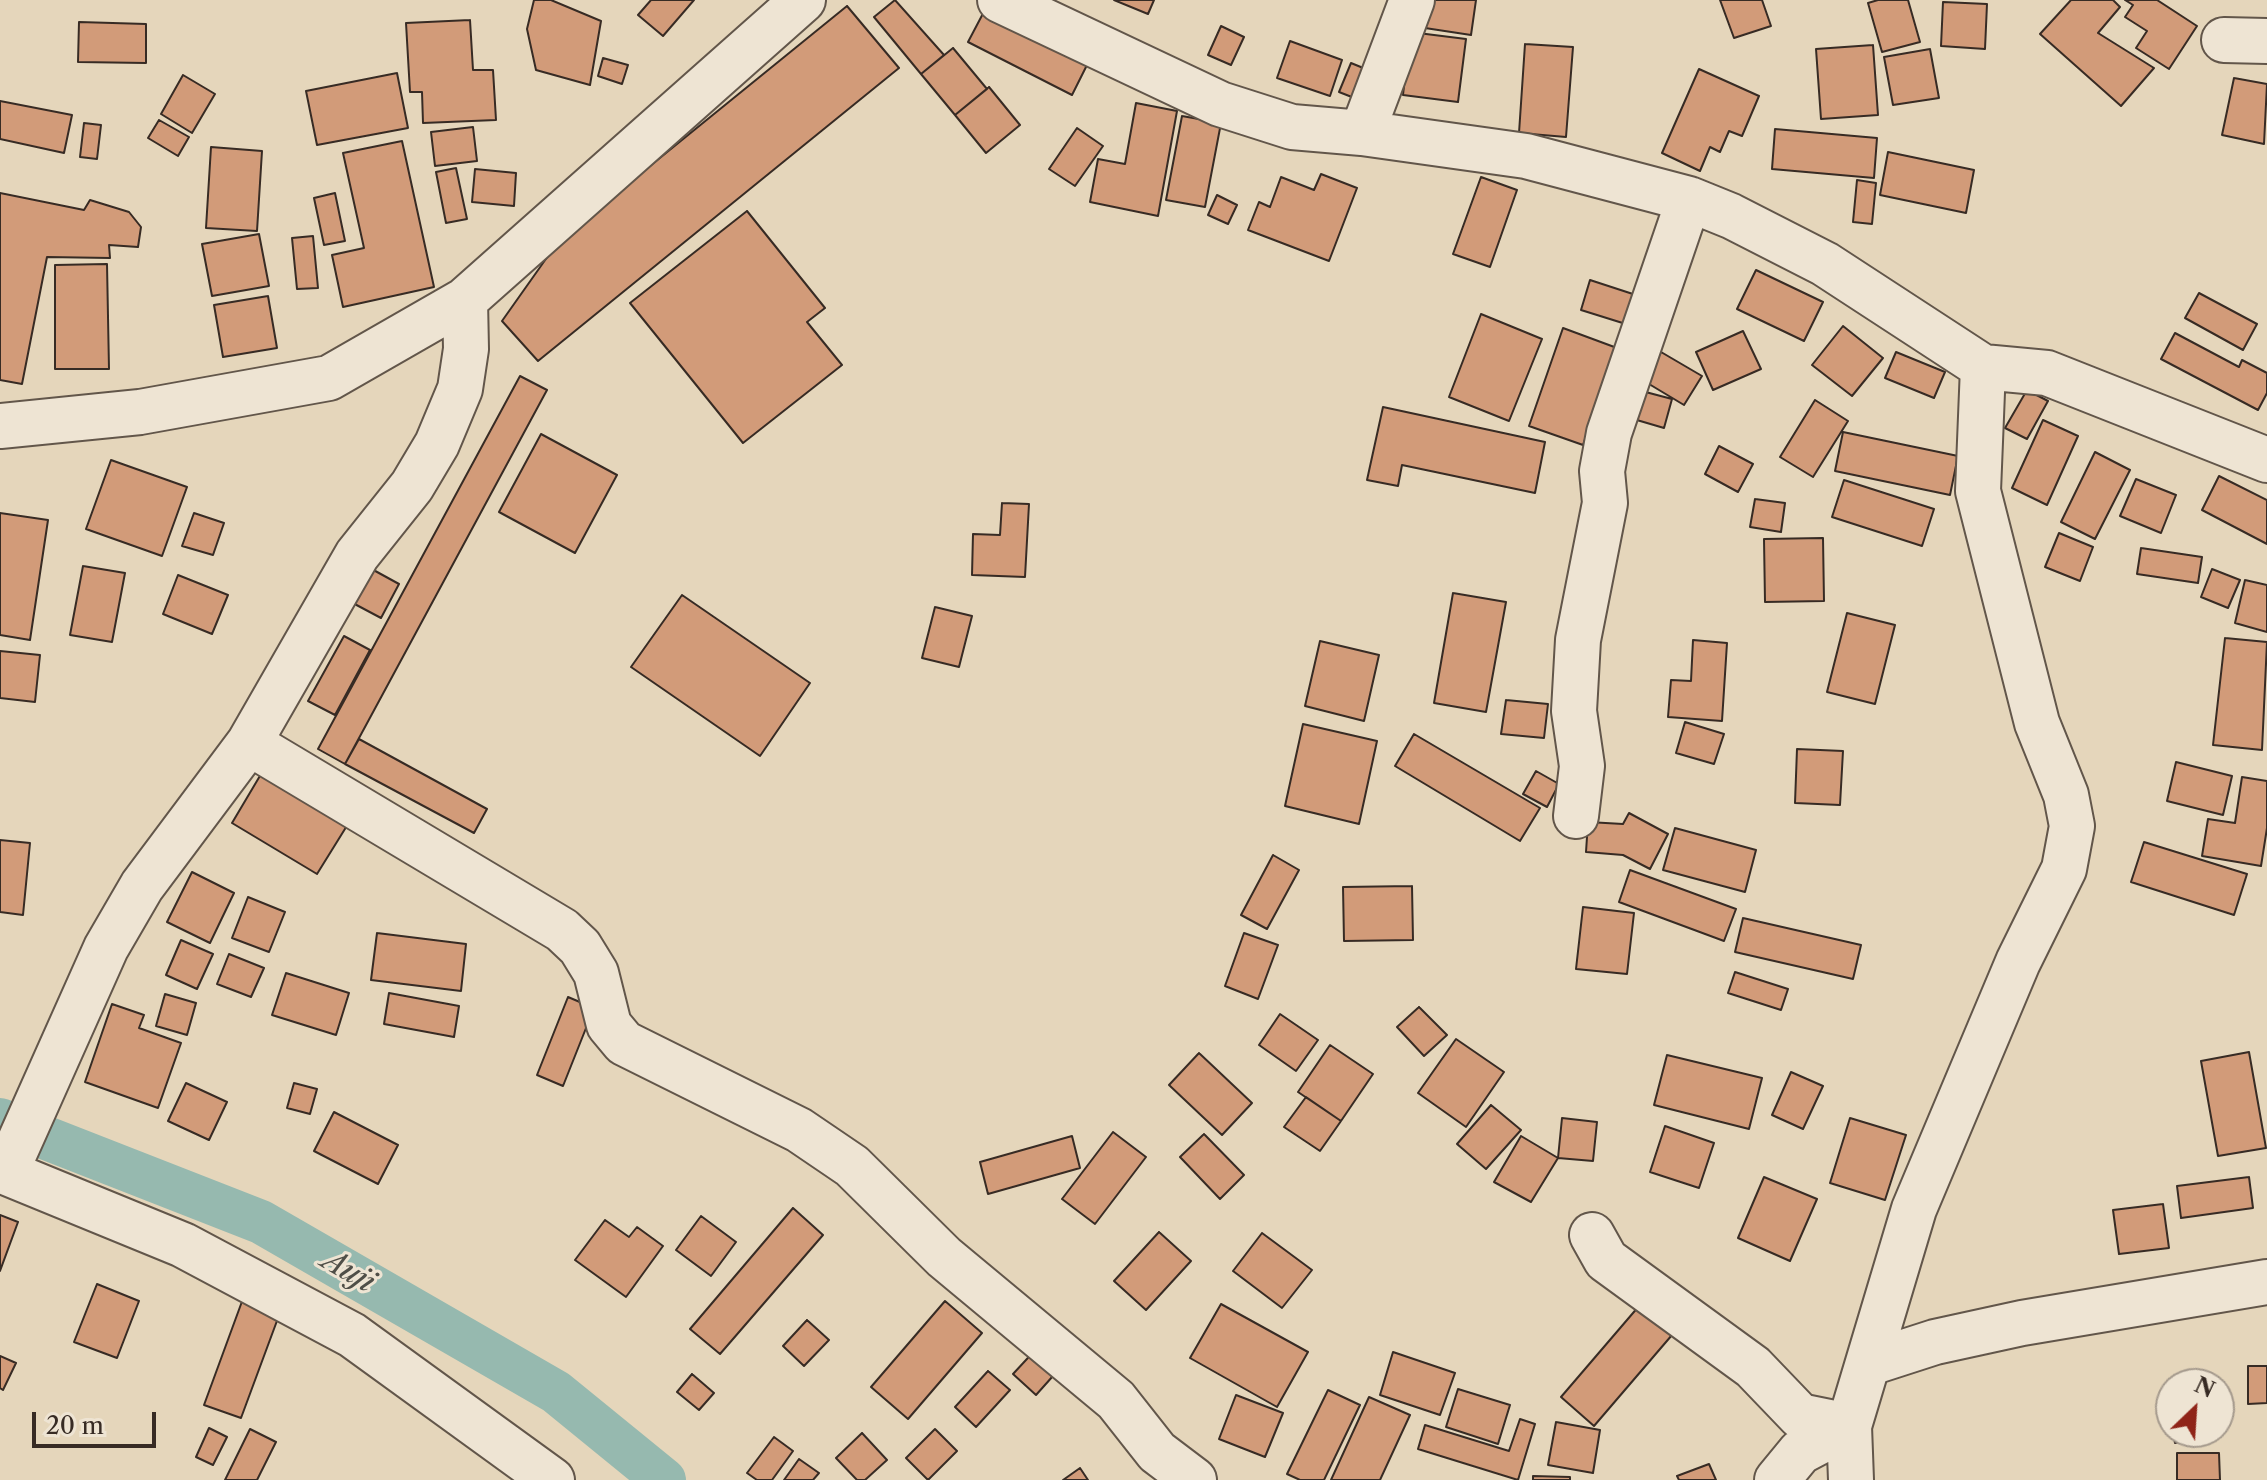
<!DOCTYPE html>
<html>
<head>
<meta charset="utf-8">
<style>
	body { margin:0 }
	#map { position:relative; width:2267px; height:1480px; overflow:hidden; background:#e5d6bb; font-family:"Libre Caslon Text",serif }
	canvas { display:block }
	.north { position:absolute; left:2155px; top:1368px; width:80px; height:80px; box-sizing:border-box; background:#eee4d3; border:2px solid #a59a8d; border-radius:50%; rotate:25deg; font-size:22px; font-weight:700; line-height:32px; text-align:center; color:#372b24 }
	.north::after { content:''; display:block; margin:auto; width:28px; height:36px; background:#8f2418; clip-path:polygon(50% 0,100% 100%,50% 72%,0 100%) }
	.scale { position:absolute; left:32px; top:1412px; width:124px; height:36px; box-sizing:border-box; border:4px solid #372b24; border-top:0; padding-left:10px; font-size:24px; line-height:28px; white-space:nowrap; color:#372b24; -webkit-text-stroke:6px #eee4d3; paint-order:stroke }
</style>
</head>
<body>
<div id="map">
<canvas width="2267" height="1480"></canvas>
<div class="north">N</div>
<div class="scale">20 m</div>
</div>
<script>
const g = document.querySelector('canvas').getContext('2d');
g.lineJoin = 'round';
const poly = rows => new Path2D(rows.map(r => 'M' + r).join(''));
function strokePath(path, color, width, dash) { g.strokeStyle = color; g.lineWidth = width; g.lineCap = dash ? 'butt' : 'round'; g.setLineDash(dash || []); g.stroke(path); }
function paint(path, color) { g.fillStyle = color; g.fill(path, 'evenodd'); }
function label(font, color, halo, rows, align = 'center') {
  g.font = font + ' "Libre Caslon Text",serif'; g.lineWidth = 6; g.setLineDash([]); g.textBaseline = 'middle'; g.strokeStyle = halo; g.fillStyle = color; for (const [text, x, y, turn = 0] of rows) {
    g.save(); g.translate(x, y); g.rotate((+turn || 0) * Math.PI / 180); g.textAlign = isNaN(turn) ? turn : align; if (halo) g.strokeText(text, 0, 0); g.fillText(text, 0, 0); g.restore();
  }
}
strokePath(poly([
	[0,1120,261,1222,556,1392,664,1480]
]), '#96b9af', 44);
const building = poly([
	[534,0,551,0,601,21,590,85,536,70,527,29,534,0],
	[651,0,694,0,663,36,638,15,651,0],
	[895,0,944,55,921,74,874,17,895,0],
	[1114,0,1154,0,1148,14,1114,0],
	[1429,0,1476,0,1471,35,1425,28,1429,0],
	[1720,0,1762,0,1771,26,1734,38,1720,0],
	[1878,0,1908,0,1920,42,1882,52,1868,3,1878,0],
	[2071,0,2113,0,2120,7,2098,33,2154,68,2121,106,2040,34,2071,0],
	[2125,0,2157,0,2197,26,2169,69,2136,48,2147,31,2125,17,2133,5,2125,0],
	[1943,2,1987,4,1985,49,1941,46,1943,2],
	[988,4,1091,57,1072,95,968,42,988,4],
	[847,6,899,68,538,361,502,321,560,239,847,6],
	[470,20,473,70,493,70,496,120,423,123,422,92,410,92,406,23,470,20],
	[79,22,146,24,146,63,78,62,79,22],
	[1221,26,1244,37,1231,65,1208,55,1221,26],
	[1410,32,1466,39,1458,102,1403,95,1410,32],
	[1290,41,1342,60,1330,96,1277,78,1290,41],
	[1525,44,1573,47,1566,137,1519,133,1525,44],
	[1873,45,1878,115,1821,119,1816,49,1873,45],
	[953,48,987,89,955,115,921,74,953,48],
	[1930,49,1939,98,1893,105,1884,57,1930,49],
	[603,58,628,65,622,84,598,76,603,58],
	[1351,63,1373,72,1362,101,1339,92,1351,63],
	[1699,69,1759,96,1742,136,1729,131,1720,152,1710,147,1700,171,1662,153,1699,69],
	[397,73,408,128,317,145,306,91,397,73],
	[183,75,215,94,192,133,161,114,183,75],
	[2234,78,2267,84,2264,144,2222,135,2234,78],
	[989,87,1020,125,986,153,955,115,989,87],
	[0,101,72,115,64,153,0,139,0,101],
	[1136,103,1177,111,1158,216,1090,202,1098,159,1125,164,1136,103],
	[1182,116,1221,123,1205,207,1166,200,1182,116],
	[159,120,189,137,178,156,148,138,159,120],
	[84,123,101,125,97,159,80,157,84,123],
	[473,127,477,161,435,166,431,132,473,127],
	[1077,128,1103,146,1075,186,1049,169,1077,128],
	[1775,129,1877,138,1874,178,1772,169,1775,129],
	[402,141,434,287,343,307,332,255,364,248,343,153,402,141],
	[211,147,262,151,257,231,206,228,211,147],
	[1888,152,1974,170,1966,213,1880,195,1888,152],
	[456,168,467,219,446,223,436,172,456,168],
	[475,169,516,173,514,206,472,202,475,169],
	[1321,174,1357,188,1329,261,1248,230,1259,202,1270,207,1281,177,1314,190,1321,174],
	[1481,177,1517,190,1490,267,1453,254,1481,177],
	[1857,180,1876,183,1872,224,1853,222,1857,180],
	[0,193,84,210,90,200,129,212,141,227,138,247,109,245,110,258,47,257,22,384,0,380,0,193],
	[335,193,345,241,324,245,314,198,335,193],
	[1217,195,1237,205,1228,224,1208,215,1217,195],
	[747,211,825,308,807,322,842,365,743,443,630,303,747,211],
	[259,234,269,286,212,296,202,244,259,234],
	[313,236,318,288,297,289,292,238,313,236],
	[107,264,109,369,55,369,55,265,107,264],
	[1756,270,1823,302,1804,341,1737,309,1756,270],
	[1590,280,1639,296,1629,325,1581,310,1590,280],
	[2199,293,2257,324,2243,350,2185,318,2199,293],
	[268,296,277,348,223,357,214,305,268,296],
	[1481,314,1542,339,1509,421,1449,397,1481,314],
	[1843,326,1883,358,1852,396,1812,365,1843,326],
	[1563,328,1617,348,1583,445,1529,426,1563,328],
	[1743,331,1761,369,1713,390,1696,352,1743,331],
	[2175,333,2239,367,2242,360,2267,373,2267,393,2258,410,2161,359,2175,333],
	[1661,352,1702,376,1684,405,1644,381,1661,352],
	[1896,352,1945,372,1934,398,1885,378,1896,352],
	[520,376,547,390,345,764,318,749,520,376],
	[1638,390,1672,399,1664,428,1630,418,1638,390],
	[2027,390,2048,401,2027,439,2005,428,2027,390],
	[1815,400,1848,421,1813,477,1780,457,1815,400],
	[1383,407,1545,442,1535,493,1402,465,1398,486,1367,480,1383,407],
	[2043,420,2078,436,2047,505,2012,488,2043,420],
	[1843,432,1958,456,1950,495,1835,471,1843,432],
	[541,434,617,475,575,553,499,512,541,434],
	[1719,446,1753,464,1738,492,1705,474,1719,446],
	[2095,452,2130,470,2095,539,2061,522,2095,452],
	[111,460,187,487,162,556,86,529,111,460],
	[2219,476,2267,500,2267,544,2202,510,2219,476],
	[2136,479,2176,495,2161,533,2120,516,2136,479],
	[1844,480,1934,509,1922,546,1832,517,1844,480],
	[1755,499,1785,503,1781,532,1750,527,1755,499],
	[1002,503,1029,504,1025,577,972,575,973,534,1000,535,1002,503],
	[0,513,48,520,30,640,0,635,0,513],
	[194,513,224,523,213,555,182,546,194,513],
	[2059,533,2093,547,2080,581,2045,567,2059,533],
	[1823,538,1824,601,1765,602,1764,539,1823,538],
	[2141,548,2202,557,2198,583,2137,574,2141,548],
	[83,566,125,573,112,642,70,635,83,566],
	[368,567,399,584,381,618,349,601,368,567],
	[2212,569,2240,580,2228,608,2201,597,2212,569],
	[178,575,228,595,212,634,163,614,178,575],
	[2245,580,2267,585,2267,632,2235,623,2245,580],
	[1453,593,1506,602,1486,712,1434,703,1453,593],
	[682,595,810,683,760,756,631,667,682,595],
	[935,607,972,616,959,667,922,658,935,607],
	[1847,613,1895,625,1875,704,1827,692,1847,613],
	[344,636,370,650,335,715,308,701,344,636],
	[2225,638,2267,642,2262,750,2213,745,2225,638],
	[1693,640,1727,643,1722,721,1668,717,1671,680,1691,681,1693,640],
	[1320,641,1379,655,1364,721,1305,706,1320,641],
	[0,651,40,655,35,702,0,698,0,651],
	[1506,700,1548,704,1544,738,1501,734,1506,700],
	[1685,722,1724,734,1714,764,1676,753,1685,722],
	[1303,724,1377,741,1359,824,1285,806,1303,724],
	[1414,734,1540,808,1520,841,1395,766,1414,734],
	[359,739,487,809,474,833,345,764,359,739],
	[1797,749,1843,751,1840,805,1795,803,1797,749],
	[2176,762,2232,776,2223,815,2167,801,2176,762],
	[267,764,353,816,317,874,232,823,267,764],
	[1536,771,1559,784,1547,807,1523,794,1536,771],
	[2242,777,2267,781,2267,828,2261,866,2202,856,2208,819,2235,823,2242,777],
	[1629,813,1668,834,1650,869,1623,855,1586,852,1588,822,1623,824,1629,813],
	[1675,828,1756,850,1745,892,1663,870,1675,828],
	[0,840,30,843,23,915,0,912,0,840],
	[2144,842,2247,874,2234,915,2131,882,2144,842],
	[1273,855,1299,870,1267,929,1241,915,1273,855],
	[1630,870,1736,909,1724,941,1619,902,1630,870],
	[192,872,234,893,210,943,167,922,192,872],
	[1412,886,1413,940,1344,941,1343,887,1412,886],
	[248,897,285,912,269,952,232,938,248,897],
	[1583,907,1634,913,1627,974,1576,969,1583,907],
	[1743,918,1861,945,1853,979,1735,952,1743,918],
	[377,933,466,944,461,991,371,980,377,933],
	[1244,933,1278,945,1258,999,1225,986,1244,933],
	[181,940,213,954,197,989,166,975,181,940],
	[229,954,264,968,251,997,217,984,229,954],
	[1735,972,1788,989,1781,1010,1728,993,1735,972],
	[286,973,349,993,336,1035,272,1015,286,973],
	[389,993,459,1006,454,1037,384,1024,389,993],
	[165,994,196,1003,187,1035,156,1026,165,994],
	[568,997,594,1008,563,1086,537,1075,568,997],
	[112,1004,144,1015,139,1028,181,1043,158,1108,85,1082,112,1004],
	[1419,1007,1447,1035,1424,1056,1397,1027,1419,1007],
	[1280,1014,1318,1040,1296,1071,1259,1045,1280,1014],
	[1456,1039,1504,1072,1466,1127,1418,1093,1456,1039],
	[1330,1045,1373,1074,1341,1121,1298,1092,1330,1045],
	[2249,1052,2266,1148,2218,1156,2201,1061,2249,1052],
	[1199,1053,1252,1103,1222,1135,1169,1085,1199,1053],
	[1667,1055,1762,1078,1749,1129,1654,1105,1667,1055],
	[1791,1072,1823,1086,1803,1129,1772,1115,1791,1072],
	[186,1083,227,1102,209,1140,168,1121,186,1083],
	[294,1083,317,1089,310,1114,287,1108,294,1083],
	[1306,1097,1341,1121,1320,1151,1284,1127,1306,1097],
	[1491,1105,1521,1130,1486,1169,1457,1144,1491,1105],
	[334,1112,398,1145,378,1184,314,1151,334,1112],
	[1562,1118,1597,1122,1593,1161,1558,1158,1562,1118],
	[1850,1118,1906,1135,1885,1200,1830,1183,1850,1118],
	[1665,1126,1714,1143,1699,1188,1650,1172,1665,1126],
	[1113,1132,1146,1157,1095,1224,1062,1199,1113,1132],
	[1204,1134,1244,1175,1220,1199,1180,1157,1204,1134],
	[1072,1136,1080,1168,988,1194,980,1162,1072,1136],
	[1521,1136,1558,1158,1531,1202,1494,1182,1521,1136],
	[1764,1177,1817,1199,1790,1261,1738,1238,1764,1177],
	[2249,1177,2253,1208,2181,1218,2177,1186,2249,1177],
	[2163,1204,2169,1248,2119,1254,2113,1210,2163,1204],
	[793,1208,823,1235,720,1354,690,1329,793,1208],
	[0,1215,18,1222,0,1271,0,1215],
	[701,1216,736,1242,711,1276,676,1250,701,1216],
	[605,1220,629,1237,637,1227,663,1246,626,1297,575,1260,605,1220],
	[1159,1232,1191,1261,1146,1310,1114,1281,1159,1232],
	[1262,1233,1312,1270,1282,1308,1233,1271,1262,1233],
	[97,1284,139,1301,117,1358,74,1342,97,1284],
	[244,1296,281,1310,241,1418,204,1405,244,1296],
	[1645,1299,1678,1328,1594,1426,1561,1397,1645,1299],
	[945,1301,982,1333,908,1419,871,1387,945,1301],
	[1221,1304,1308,1352,1277,1407,1190,1358,1221,1304],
	[807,1320,829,1340,804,1366,783,1346,807,1320],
	[1038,1347,1061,1367,1036,1395,1013,1374,1038,1347],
	[1393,1352,1455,1373,1440,1415,1380,1395,1393,1352],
	[0,1356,16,1363,3,1390,0,1388,0,1356],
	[2248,1366,2267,1366,2267,1403,2248,1404,2248,1366],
	[988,1371,1010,1390,976,1427,955,1407,988,1371],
	[692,1374,714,1393,699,1410,677,1392,692,1374],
	[1458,1389,1510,1405,1498,1444,1446,1427,1458,1389],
	[2171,1389,2171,1424,2164,1391,2171,1389],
	[1328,1390,1360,1405,1324,1480,1300,1480,1287,1474,1328,1390],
	[1236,1395,1283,1413,1265,1457,1219,1439,1236,1395],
	[1369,1397,1410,1415,1380,1480,1331,1480,1369,1397],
	[1520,1419,1535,1424,1518,1480,1418,1449,1425,1425,1509,1451,1520,1419],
	[1556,1422,1600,1430,1593,1473,1548,1465,1556,1422],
	[209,1428,227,1437,213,1465,196,1457,209,1428],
	[250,1429,276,1442,257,1480,225,1480,250,1429],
	[935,1429,957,1451,928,1480,906,1458,935,1429],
	[2173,1432,2212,1432,2213,1435,2175,1443,2173,1432],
	[862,1433,887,1460,865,1480,857,1480,836,1458,862,1433],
	[774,1437,793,1451,772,1480,757,1480,747,1473,774,1437],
	[2177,1453,2219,1453,2220,1480,2177,1480,2177,1453],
	[799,1459,819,1473,813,1480,784,1480,799,1459],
	[1709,1464,1716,1480,1679,1480,1677,1476,1709,1464],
	[1080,1468,1088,1480,1063,1480,1080,1468],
	[1533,1476,1570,1477,1570,1480,1533,1480,1533,1476]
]);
paint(building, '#d29b79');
strokePath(building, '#372b24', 2);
const minor = poly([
	[1000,0,1220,104,1292,127,1362,133,1526,156,1689,199,1731,216,1825,264,1983,367,2047,373,2267,460],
	[2224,40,2267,41],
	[1362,133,1412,0],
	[0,426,140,412,329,378,465,300,803,0],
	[249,743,562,930,580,947,596,973,609,1025,624,1043,799,1130,852,1166,944,1257,1116,1400,1157,1452,1194,1480],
	[1576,816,1582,766,1574,711,1578,640,1605,503,1602,471,1609,433,1689,199],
	[0,1170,183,1245,352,1335,552,1480],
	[6,1172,106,948,142,886,249,743,357,555,412,486,437,444,460,389,466,349,465,300],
	[1592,1235,1606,1260,1753,1367,1800,1416,1849,1426],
	[1870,1363,1935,1342,2022,1323,2267,1282],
	[1777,1480,1800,1452,1849,1426],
	[1851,1480,1849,1426,1914,1209,2018,962,2064,869,2072,826,2066,795,2037,723,1978,491,1983,367]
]);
strokePath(minor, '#62564a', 48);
strokePath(minor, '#eee4d3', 44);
label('italic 30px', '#4f4e47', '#eee4d3', [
	["Auji",348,1272,30]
]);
</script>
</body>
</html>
